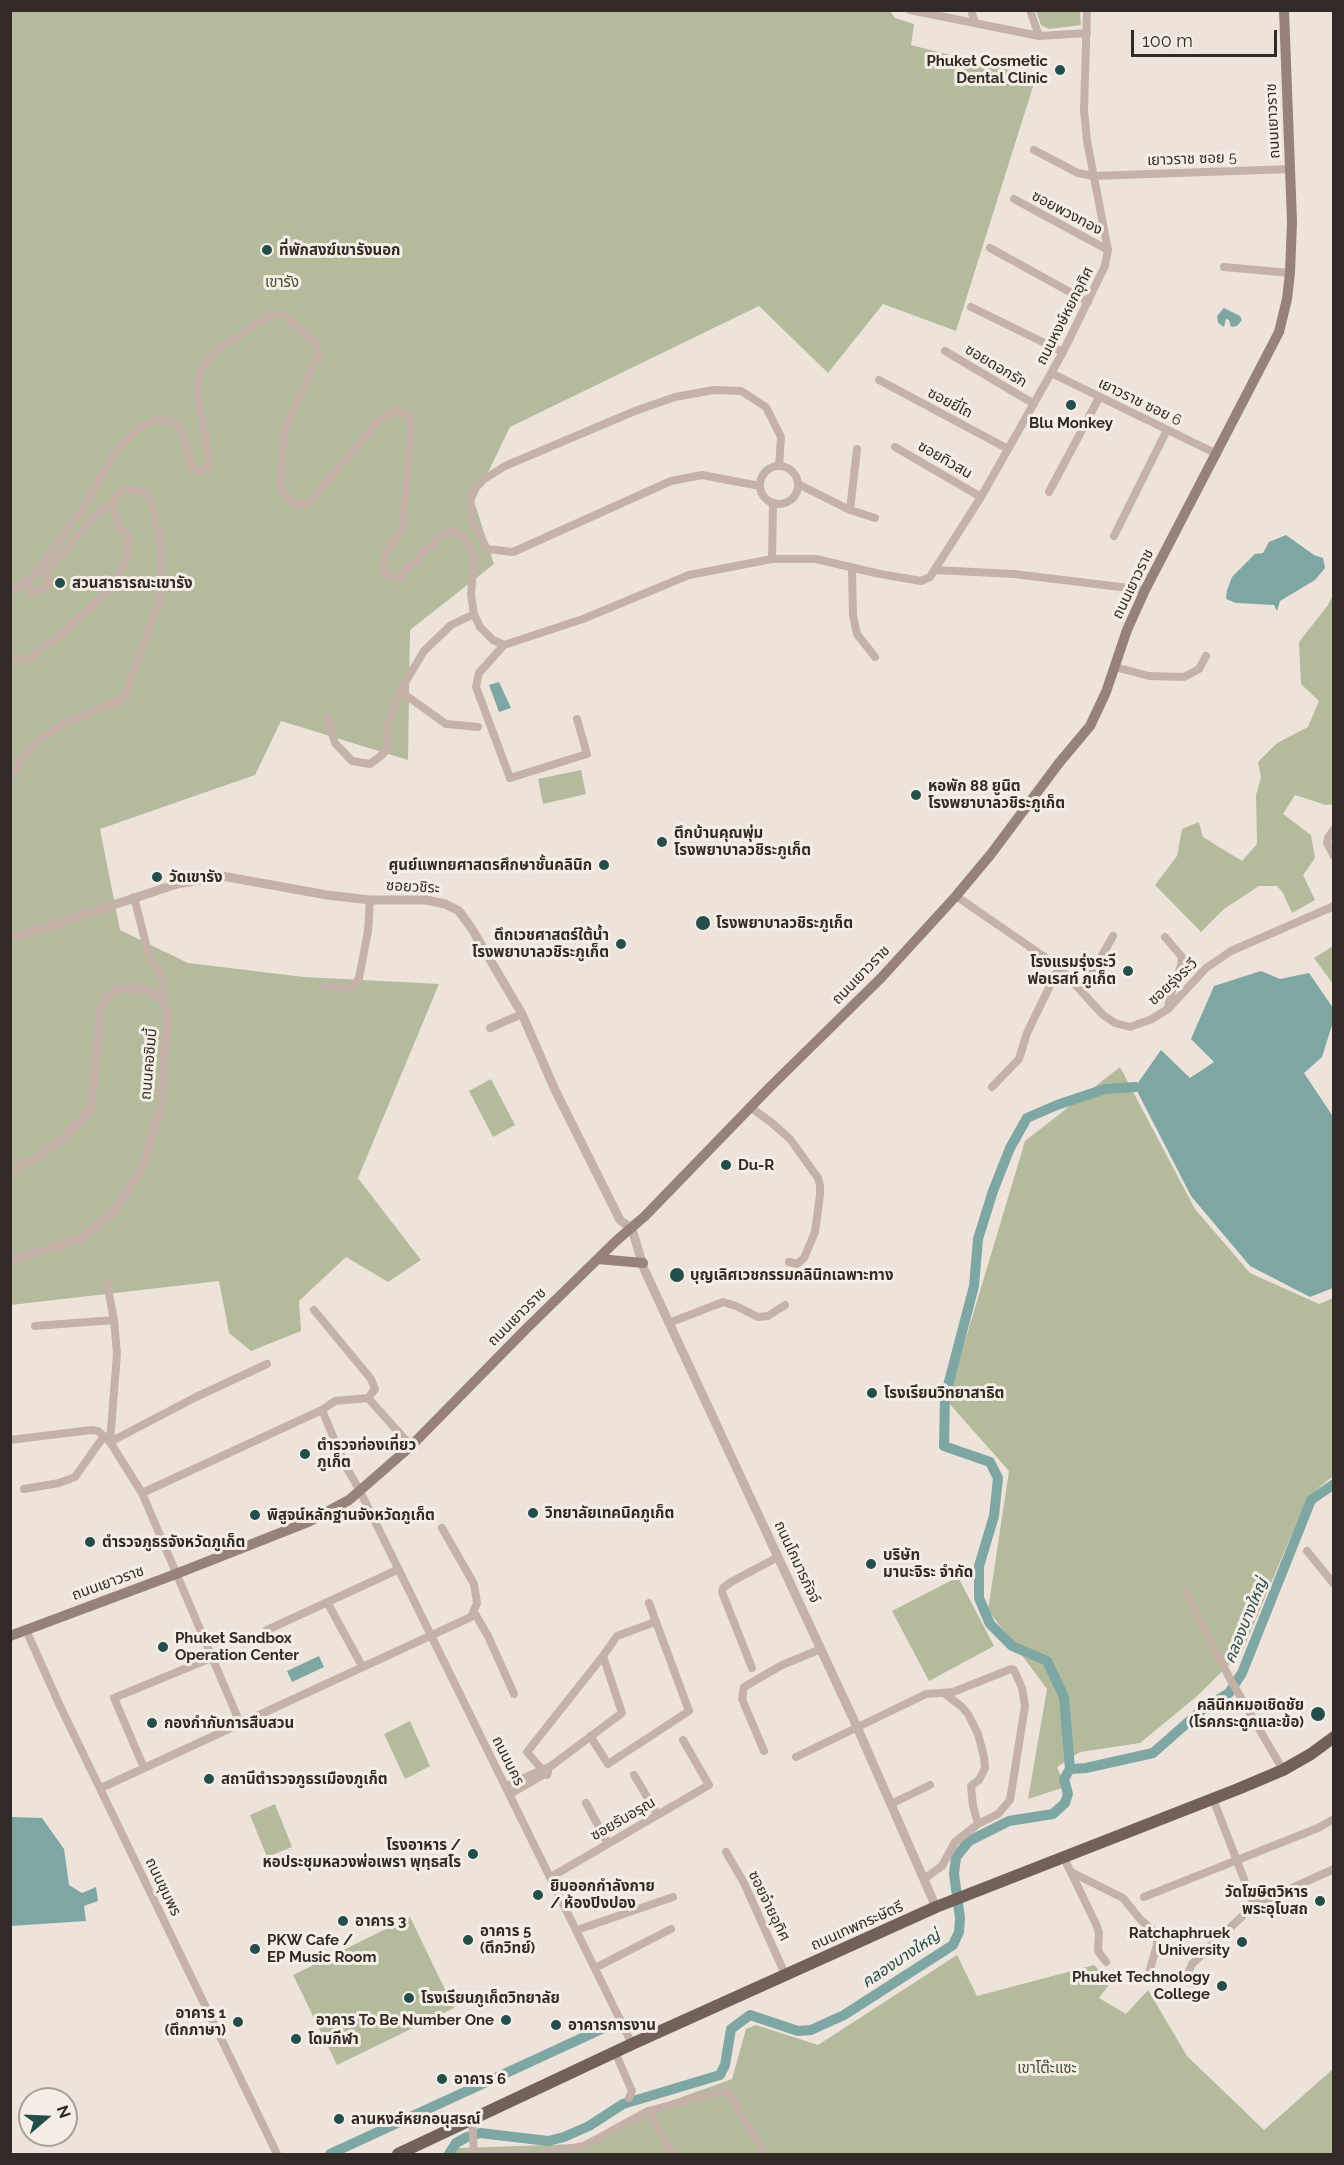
<!DOCTYPE html>
<html>
<head>
<meta charset="utf-8">
<style>
	body { margin:0 }
	#map { position:relative; width:1344px; height:2165px; overflow:hidden; background:#eee3db; font-family:Raleway,sans-serif }
	canvas { display:block }
	.frame { position:absolute; inset:0; border:12px solid #322a27; pointer-events:none }
	.north { position:absolute; left:18px; top:2087px; width:60px; height:60px; box-sizing:border-box; background:#f6ede6; border:2px solid #a89f9a; border-radius:50%; rotate:71deg; font-size:16px; font-weight:700; line-height:24px; text-align:center; color:#322a27 }
	.north::after { content:''; display:block; margin:auto; width:21px; height:27px; background:#234e4c; clip-path:polygon(50% 0,100% 100%,50% 72%,0 100%) }
	.scale { position:absolute; left:1131px; top:30px; width:146px; height:27px; box-sizing:border-box; border:3px solid #322a27; border-top:0; padding-left:8px; font-size:18px; line-height:21px; white-space:nowrap; color:#322a27; -webkit-text-stroke:4px #f6ede6; paint-order:stroke }
</style>
</head>
<body>
<div id="map">
<canvas width="1344" height="2165"></canvas>
<div class="frame"></div>
<div class="north">N</div>
<div class="scale">100 m</div>
</div>
<script>
const g = document.querySelector('canvas').getContext('2d');
g.lineJoin = 'round';
function paint(path, color) { g.fillStyle = color; g.fill(path, 'evenodd'); }
const poly = rows => new Path2D(rows.map(r => 'M' + r).join(''));
function strokePath(path, color, width, dash) { g.strokeStyle = color; g.lineWidth = width; g.lineCap = dash ? 'butt' : 'round'; g.setLineDash(dash || []); g.stroke(path); }
function label(font, color, halo, rows, align = 'center') {
  g.font = font + ' Raleway,"Noto Sans Thai",sans-serif'; g.lineWidth = 6; g.setLineDash([]); g.textBaseline = 'middle'; g.strokeStyle = halo; g.fillStyle = color; for (const [text, x, y, turn = 0] of rows) {
    g.save(); g.translate(x, y); g.rotate((+turn || 0) * Math.PI / 180); g.textAlign = isNaN(turn) ? turn : align; if (halo) g.strokeText(text, 0, 0); g.fillText(text, 0, 0); g.restore();
  }
}
paint(poly([
	[10,11,890,11,895,18,914,24,911,45,1036,77,956,331,883,304,828,373,759,306,510,427,474,501,494,564,410,630,408,760,281,721,255,775,100,829,120,930,188,963,304,977,439,984,358,1178,421,1260,388,1282,346,1257,299,1301,301,1331,251,1351,229,1333,219,1281,11,1305],
	[1036,11,1080,11,1081,25,1049,29,1041,25],
	[1333,595,1333,804,1326,805,1295,795,1283,814,1311,835,1315,858,1303,875,1315,900,1292,913,1283,893,1277,886,1259,886,1224,909,1201,932,1155,885,1177,856,1182,829,1199,822,1203,837,1242,861,1257,844,1256,795,1261,777,1258,762,1277,743,1308,727,1319,701,1301,684,1299,642,1328,605],
	[581,770,586,794,543,804,538,779],
	[1333,946,1333,984,1314,958],
	[1120,1067,1195,1209,1250,1273,1319,1304,1333,1298,1333,1476,1307,1498,1242,1652,1196,1697,1140,1743,1080,1752,1057,1767,1065,1787,1028,1799,1047,1689,988,1610,1009,1471,947,1401,1025,1141],
	[491,1079,515,1125,493,1137,469,1091],
	[958,1577,994,1646,929,1681,892,1611],
	[410,1721,430,1766,405,1779,384,1734],
	[275,1804,292,1847,267,1857,250,1815],
	[410,1917,454,2008,337,2065,293,1975],
	[957,1955,977,1996,1094,1965,1111,1982,1099,1998,1126,2014,1148,1990,1187,2056,1264,2130,1333,2069,1333,2154,456,2154,458,2148,579,2144,643,2111,732,2079,746,2029,756,2025,818,2045]
]), '#b4bb9d');
paint(poly([
	[1224,308,1240,316,1242,320,1237,326,1231,327,1229,320,1226,319,1224,327,1218,323,1217,316],
	[1286,535,1314,555,1323,558,1325,568,1315,580,1280,601,1277,611,1274,605,1236,603,1226,599,1227,590,1232,577,1255,554,1263,553,1269,542],
	[499,682,511,708,499,712,489,685],
	[1261,971,1280,979,1309,973,1333,1008,1333,1022,1322,1057,1304,1073,1334,1118,1333,1288,1310,1297,1250,1266,1191,1196,1135,1087,1161,1050,1190,1078,1214,1062,1191,1039,1214,986],
	[319,1656,324,1667,292,1682,287,1671],
	[11,1817,42,1818,64,1849,69,1885,82,1893,96,1887,98,1901,84,1906,86,1921,11,1926]
]), '#7ea7a4');
strokePath(poly([
	[1070,1769,1064,1697,1047,1661,1012,1646,990,1624,979,1598,979,1566,994,1516,998,1478,990,1462,944,1446,945,1397,974,1286,978,1239,993,1191,1010,1148,1027,1118,1057,1105,1105,1089,1135,1087],
	[330,2154,606,2027],
	[449,2154,456,2143,467,2137,480,2133,548,2141,564,2137,589,2126,623,2104,720,2075,725,2065,731,2029,750,2015,798,2031,811,2030,844,2015,953,1945,959,1932,960,1918,954,1874,956,1857,969,1841,1009,1821,1053,1814,1065,1803,1068,1794,1064,1779,1070,1769,1086,1768,1153,1753,1203,1709,1229,1693,1242,1673,1311,1500,1334,1484]
]), '#7ea7a4', 10);
strokePath(poly([
	[910,10,1039,36,1087,33],
	[971,10,975,23],
	[1030,10,1039,36],
	[1034,150,1078,173,1093,176,1291,169],
	[1014,199,1108,250],
	[990,248,1088,302],
	[1224,267,1290,273],
	[971,307,1063,352],
	[945,351,1034,404],
	[1051,373,1217,454],
	[879,380,1008,449],
	[895,447,981,497],
	'760 485a19 19 0 1 1 38 0a19 19 0 1 1-38 0Z',
	[798,484,850,510,875,518],
	[760,486,702,475,671,481,513,552,487,549,472,520,470,494,483,480,505,466,635,411,675,397,714,390,741,391,766,407,781,437,779,466],
	[1049,492,1099,398],
	[850,510,857,449],
	[1114,536,1167,430],
	[772,559,773,504],
	[852,569,853,616,857,634,875,657],
	[935,570,1014,574,1145,590],
	[36,573,85,505,115,452,138,428,158,420,174,422,181,430,192,467,200,472,208,467,209,456,197,394,199,376,205,364,215,351,272,314,283,315,313,340,318,350,318,356,285,429,280,487,294,504,307,505,376,423,395,410,408,416,411,425,403,527,385,555,384,567,389,577,397,579,439,537,451,531,461,535,470,546,474,559,471,595,474,614,480,627,493,640,504,645,583,619,689,575,772,559,816,559,880,574,921,581,930,577,981,497,1063,352,1105,266,1108,250,1087,141,1084,110,1087,10],
	[27,580,30,592,35,592,47,586,48,577,45,565],
	[10,592,36,573,46,569,67,549,93,517,112,503,121,491,128,488,146,492,150,501,161,542,161,595,124,698,61,725,34,744,10,775],
	[504,645,479,673,476,687,510,778,587,754,577,719],
	[10,656,23,660,31,657,63,633,108,591,124,565,129,542,128,534,118,526,112,503],
	[1115,667,1149,676,1184,677,1199,669,1206,656],
	[400,691,446,724,478,727],
	[327,718,335,743,352,761,370,764,382,755,388,747,387,727,400,691,424,651,451,625,474,614],
	[1334,829,1328,838,1327,843,1334,856],
	[956,896,1059,967,1103,1015,1115,1023,1130,1027,1152,1019,1168,1009,1206,968,1231,951,1334,906],
	[134,897,148,952,162,979,163,1001],
	[1165,937,1182,957,1181,966,1173,987,1168,1007],
	[325,986,349,988,355,985,359,978,368,931,370,900],
	[490,1028,522,1014],
	[992,1087,1019,1059,1027,1033,1059,967,1071,965,1090,970,1095,968,1113,936],
	[750,1107,772,1123,790,1139,818,1178,820,1185,820,1195,815,1232,804,1258,797,1264,789,1262],
	[107,1283,114,1320,117,1354,110,1442],
	[314,1310,371,1379,375,1389,368,1398,411,1446],
	[669,1323,723,1302,736,1306,758,1317,768,1316,785,1305],
	[35,1326,114,1320],
	[322,1410,345,1465,360,1491,632,2044],
	[10,1440,91,1430,98,1431,110,1442,142,1493,240,1723],
	[110,1442,196,1397,267,1364],
	[24,1489,59,1483,75,1477,104,1436],
	[142,1493,322,1410,335,1401,368,1398],
	[1307,1551,1334,1584],
	[1185,1589,1229,1677,1283,1770],
	[327,1602,362,1666],
	[474,1612,488,1636,514,1694],
	[26,1630,60,1706,277,2154],
	[267,1630,397,1570],
	[752,1668,722,1592,723,1588,731,1582,778,1557],
	[944,1693,962,1707,968,1714,978,1734,984,1757,985,1768,979,1780,971,1786,973,1806,978,1824],
	[590,1736,608,1764,689,1711,649,1603],
	[764,1751,742,1699,744,1687,782,1665,821,1649],
	[796,1757,926,1694,953,1692,1011,1669,1014,1670,1022,1688,1025,1706,1010,1800,998,1814,978,1824,955,1842,942,1866,924,1879],
	[144,1768,114,1698,211,1658],
	[547,1775,527,1752,603,1656,617,1636,655,1622],
	[634,1775,658,1815],
	[506,1786,551,1766,622,1713,603,1656],
	[101,1788,471,1617,477,1603,474,1584,442,1528],
	[510,1794,548,1772],
	[1213,1799,1254,1905],
	[586,1803,608,1844],
	[891,1804,930,1785],
	[726,1852,744,1883,785,1974],
	[1063,1856,1096,1924,1099,1933,1098,1951,1106,1962],
	[1073,1873,1123,1898,1140,1919,1157,1934,1157,1945,1147,1980],
	[551,1877,709,1785,683,1740],
	[1144,1897,1318,1828,1334,1819],
	[577,1930,673,1897],
	[595,1968,671,1929],
	[1195,1984,1188,1973,1192,1964,1254,1905,1334,1869],
	[615,2052,632,2091,629,2098],
	[648,2111,673,2154],
	[472,2119,474,2153,528,2154],
	[541,2154,584,2146,648,2111,727,2090,765,2154]
]), '#c4b2a9', 8);
strokePath(poly([
	[10,939,177,884,222,876,327,895,370,900,426,900,445,904,459,911,472,929,522,1014,555,1090,620,1220,632,1229,644,1269,857,1727,936,1907],
	[10,1170,38,1157,67,1135,91,1107,101,1009,106,997,116,990,125,988,142,989,156,995,163,1001,168,1014,161,1105,144,1164,114,1212,82,1238,10,1261]
]), '#c4b2a9', 9);
strokePath(poly([
	[598,1259,643,1263],
	[10,1636,176,1574,308,1522,349,1500,411,1446,526,1329,616,1241,645,1216,770,1087,881,978,956,896,991,854,1059,763,1090,726,1106,692,1127,630,1145,590,1279,332,1287,299,1290,273,1292,222,1284,10]
]), '#97827a', 10);
strokePath(poly([
	[398,2154,632,2044,936,1907,1238,1789,1283,1770,1311,1754,1334,1737]
]), '#72605a', 12);
for (const [x, y, r, color] of [
	[1060,70,6,"#234e4c"],
	[267,250,6,"#234e4c"],
	[1071,405,6,"#234e4c"],
	[60,583,6,"#234e4c"],
	[916,795,6,"#234e4c"],
	[662,842,6,"#234e4c"],
	[604,865,6,"#234e4c"],
	[157,877,6,"#234e4c"],
	[703,923,8,"#234e4c"],
	[621,944,6,"#234e4c"],
	[1128,971,6,"#234e4c"],
	[726,1165,6,"#234e4c"],
	[677,1275,8,"#234e4c"],
	[872,1393,6,"#234e4c"],
	[305,1454,6,"#234e4c"],
	[533,1513,6,"#234e4c"],
	[255,1515,6,"#234e4c"],
	[90,1542,6,"#234e4c"],
	[871,1564,6,"#234e4c"],
	[163,1647,6,"#234e4c"],
	[1318,1714,8,"#234e4c"],
	[152,1723,6,"#234e4c"],
	[209,1779,6,"#234e4c"],
	[473,1854,6,"#234e4c"],
	[538,1895,6,"#234e4c"],
	[1320,1901,6,"#234e4c"],
	[343,1921,6,"#234e4c"],
	[468,1940,6,"#234e4c"],
	[1242,1942,6,"#234e4c"],
	[255,1949,6,"#234e4c"],
	[1222,1986,6,"#234e4c"],
	[409,1998,6,"#234e4c"],
	[506,2020,6,"#234e4c"],
	[238,2022,6,"#234e4c"],
	[556,2025,6,"#234e4c"],
	[296,2039,6,"#234e4c"],
	[442,2079,6,"#234e4c"],
	[339,2119,6,"#234e4c"]
]) { const dot = new Path2D(); dot.arc(x, y, r, 0, 2 * Math.PI); g.fillStyle = color; g.fill(dot); strokePath(dot, '#f6ede6', 2); }
label('bold 15px', '#322a27', '#f6ede6', [
	["Phuket Cosmetic",1048,61,"right"],
	["Dental Clinic",1048,78,"right"],
	["ที่พักสงฆ์เขารังนอก",279,250],
	["Blu Monkey",1071,423,"center"],
	["สวนสาธารณะเขารัง",72,583],
	["หอพัก 88 ยูนิต",928,786],
	["โรงพยาบาลวชิระภูเก็ต",928,803],
	["ตึกบ้านคุณพุ่ม",674,833],
	["โรงพยาบาลวชิระภูเก็ต",674,850],
	["ศูนย์แพทยศาสตรศึกษาชั้นคลินิก",592,865,"right"],
	["วัดเขารัง",169,877],
	["โรงพยาบาลวชิระภูเก็ต",716,923],
	["ตึกเวชศาสตร์ใต้น้ำ",609,935,"right"],
	["โรงพยาบาลวชิระภูเก็ต",609,952,"right"],
	["โรงแรมรุ่งระวี",1116,962,"right"],
	["ฟอเรสท์ ภูเก็ต",1116,979,"right"],
	["Du-R",738,1165],
	["บุญเลิศเวชกรรมคลินิกเฉพาะทาง",690,1275],
	["โรงเรียนวิทยาสาธิต",884,1393],
	["ตำรวจท่องเที่ยว",317,1445],
	["ภูเก็ต",317,1462],
	["วิทยาลัยเทคนิคภูเก็ต",545,1513],
	["พิสูจน์หลักฐานจังหวัดภูเก็ต",267,1515],
	["ตำรวจภูธรจังหวัดภูเก็ต",102,1542],
	["บริษัท",883,1555],
	["มานะจิระ จำกัด",883,1572],
	["Phuket Sandbox",175,1638],
	["Operation Center",175,1655],
	["คลินิกหมอเชิดชัย",1304,1705,"right"],
	["(โรคกระดูกและข้อ)",1304,1722,"right"],
	["กองกำกับการสืบสวน",164,1723],
	["สถานีตำรวจภูธรเมืองภูเก็ต",221,1779],
	["โรงอาหาร /",461,1845,"right"],
	["หอประชุมหลวงพ่อเพรา พุทฺธสโร",461,1862,"right"],
	["ยิมออกกำลังกาย",550,1886],
	["/ ห้องปิงปอง",550,1903],
	["วัดโฆษิตวิหาร",1308,1892,"right"],
	["พระอุโบสถ",1308,1909,"right"],
	["อาคาร 3",355,1921],
	["อาคาร 5",480,1931],
	["(ตึกวิทย์)",480,1948],
	["Ratchaphruek",1230,1933,"right"],
	["University",1230,1950,"right"],
	["PKW Cafe /",267,1940],
	["EP Music Room",267,1957],
	["Phuket Technology",1210,1977,"right"],
	["College",1210,1994,"right"],
	["โรงเรียนภูเก็ตวิทยาลัย",421,1998],
	["อาคาร 1",226,2013,"right"],
	["(ตึกภาษา)",226,2030,"right"],
	["อาคาร To Be Number One",494,2020,"right"],
	["อาคารการงาน",568,2025],
	["โดมกีฬา",308,2039],
	["อาคาร 6",454,2079],
	["ลานหงส์หยกอนุสรณ์",351,2119]
], 'left');
label('15px', '#322a27', '#f6ede6', [
	["ถนนเยาวราช",1273,121,-93],
	["เยาวราช ซอย 5",1192,159,-2],
	["ซอยพวงทอง",1067,213,28],
	["ถนนหงษ์หยกอุทิศ",1065,316,-63],
	["ซอยดอกรัก",996,366,31],
	["เยาวราช ซอย 6",1140,402,26],
	["ซอยยี่โถ",950,403,28],
	["ซอยทิวสน",945,460,30],
	["ถนนเยาวราช",1133,584,-64],
	["ซอยวชิระ",413,887,3],
	["ถนนเยาวราช",861,975,-46],
	["ซอยรุ่งระวี",1173,982,-43],
	["ถนนคอซิมบี้",149,1064,-85],
	["ถนนเยาวราช",517,1317,-45],
	["ถนนโกมารภัจจ์",797,1562,65],
	["ถนนเยาวราช",108,1583,-20],
	["ถนนนคร",508,1761,63],
	["ซอยรับอรุณ",623,1819,-30],
	["ถนนชุมพร",163,1887,64],
	["ซอยจ๋ายอุทิศ",769,1906,64],
	["ถนนเทพกระษัตรี",857,1926,-24]
]);
label('15px', '#454d2e', '#f6ede6', [
	["เขารัง",282,282],
	["เขาโต๊ะแซะ",1047,2068]
]);
label('italic 16px', '#234e4c', '#f6ede6', [
	["คลองบางใหญ่",1246,1621,-68],
	["คลองบางใหญ่",901,1959,-34]
]);
</script>
</body>
</html>
